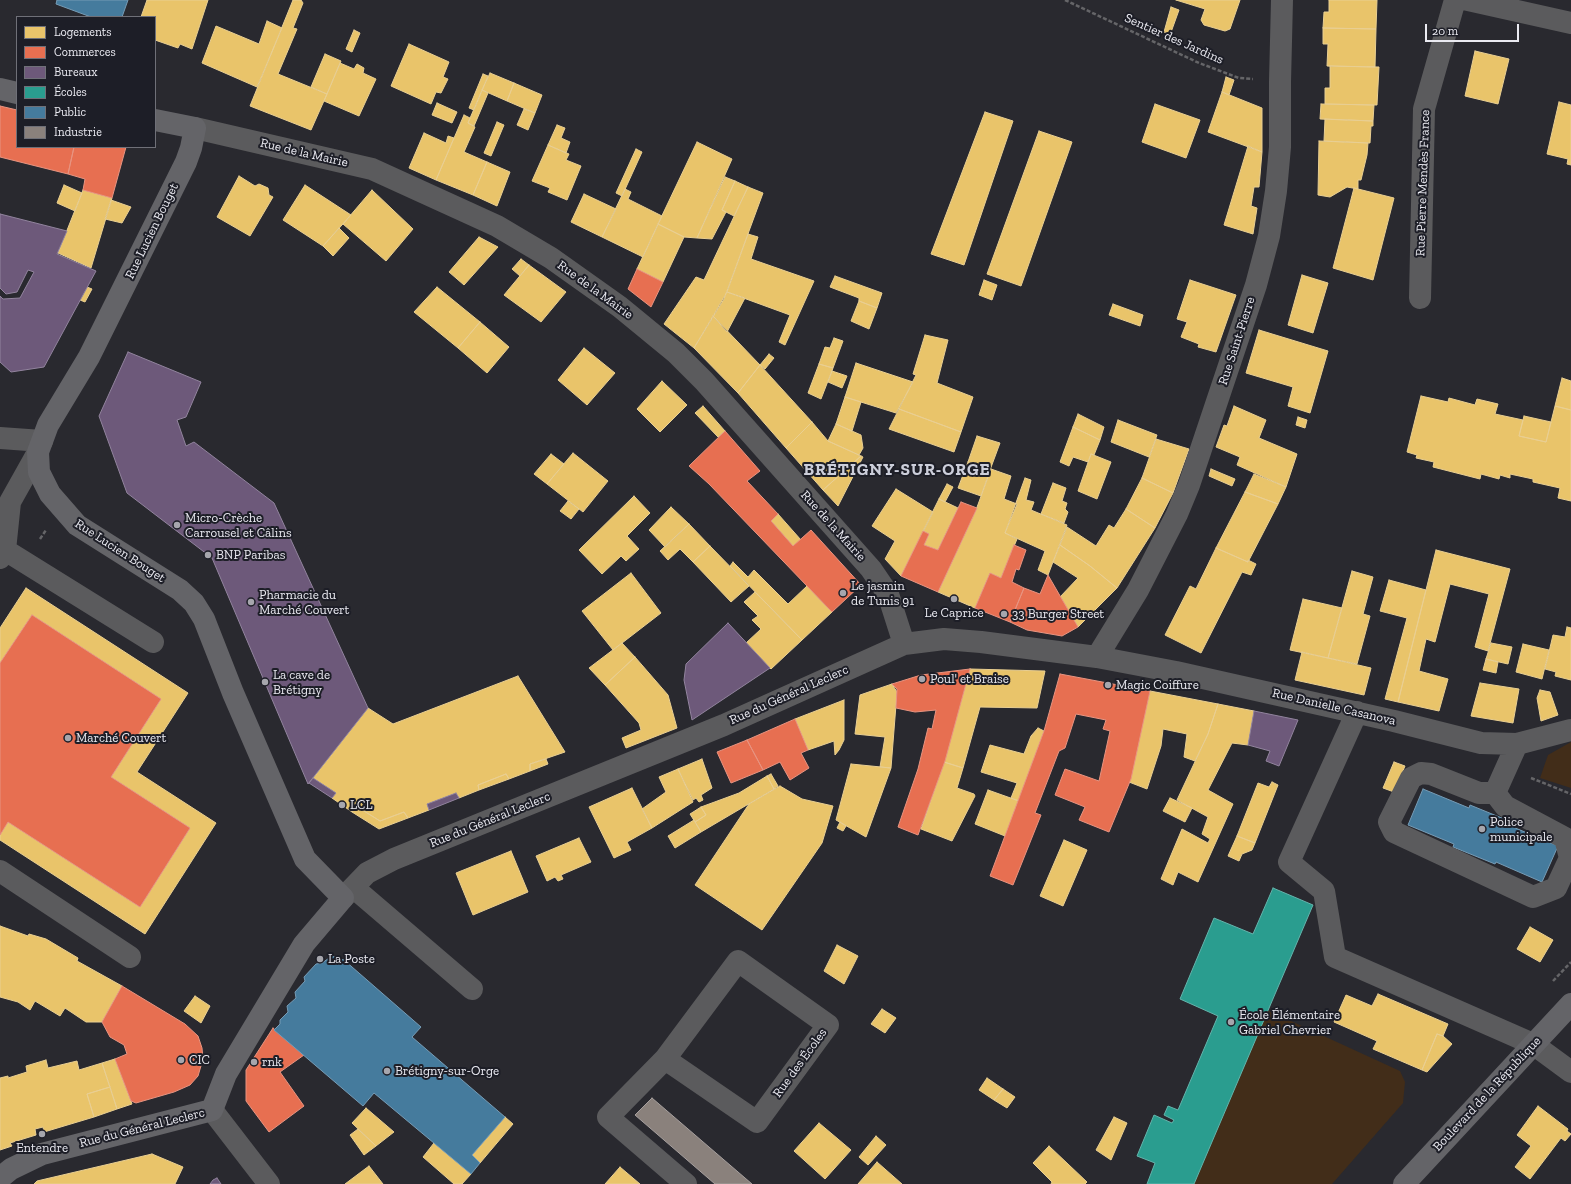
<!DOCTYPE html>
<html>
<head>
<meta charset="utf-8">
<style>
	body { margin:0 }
	#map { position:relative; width:1571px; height:1184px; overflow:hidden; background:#29292f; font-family:"Zilla Slab",serif }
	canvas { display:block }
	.legend { position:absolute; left:16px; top:16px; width:140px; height:132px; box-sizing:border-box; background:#1d1e27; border:1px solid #6f7078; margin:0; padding:5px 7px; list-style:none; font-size:12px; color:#eaeaf1 }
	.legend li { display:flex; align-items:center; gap:8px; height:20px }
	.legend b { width:20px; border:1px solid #6f7078 }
	.scale { position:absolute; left:1425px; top:24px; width:94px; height:18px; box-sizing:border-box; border:2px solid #eaeaf1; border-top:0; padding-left:5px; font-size:12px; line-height:14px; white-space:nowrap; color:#eaeaf1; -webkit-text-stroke:3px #1d1e27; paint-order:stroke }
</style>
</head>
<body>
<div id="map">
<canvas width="1571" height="1184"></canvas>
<ul class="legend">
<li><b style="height:11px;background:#e9c46a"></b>Logements</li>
<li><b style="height:11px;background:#e76f51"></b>Commerces</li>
<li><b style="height:11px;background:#6d597a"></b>Bureaux</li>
<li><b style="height:11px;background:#2a9d8f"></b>Écoles</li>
<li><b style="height:11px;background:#457b9d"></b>Public</li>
<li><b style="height:11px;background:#8a817c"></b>Industrie</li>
</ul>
<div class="scale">20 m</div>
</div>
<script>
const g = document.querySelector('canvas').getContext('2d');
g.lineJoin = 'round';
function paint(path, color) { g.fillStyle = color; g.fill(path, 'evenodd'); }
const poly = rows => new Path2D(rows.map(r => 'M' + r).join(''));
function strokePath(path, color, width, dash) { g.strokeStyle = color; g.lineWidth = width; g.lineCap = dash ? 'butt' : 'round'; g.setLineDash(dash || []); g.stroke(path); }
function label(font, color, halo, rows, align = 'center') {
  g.font = font + ' "Zilla Slab",serif'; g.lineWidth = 4; g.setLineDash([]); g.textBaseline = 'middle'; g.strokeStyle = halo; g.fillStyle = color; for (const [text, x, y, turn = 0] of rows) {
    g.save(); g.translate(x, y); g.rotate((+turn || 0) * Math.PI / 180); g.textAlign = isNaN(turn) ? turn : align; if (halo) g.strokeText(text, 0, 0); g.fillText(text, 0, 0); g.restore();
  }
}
paint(poly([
	[1571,742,1571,788,1540,778,1548,755],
	[1267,1010,1400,1071,1405,1082,1403,1103,1332,1184,1194,1184]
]), '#422d19');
const homes = poly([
	[147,0,208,0,192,49,180,44,178,48,155,40,155,17,141,17,147,0],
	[293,0,301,0,303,3,293,28,297,29,278,74,327,94,311,130,250,106,293,0],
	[1176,0,1240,0,1230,29,1225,31,1204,25,1201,20,1205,9,1176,0],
	[1329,0,1377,0,1376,29,1323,28,1324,12,1329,12,1329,0],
	[1171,7,1179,10,1170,35,1164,32,1171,7],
	[267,21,282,28,257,87,202,63,216,26,259,44,267,21],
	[1323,28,1376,29,1375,67,1327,66,1328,44,1323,44,1323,28],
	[354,30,360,33,352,52,346,49,354,30],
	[409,44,449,62,443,77,448,79,441,93,436,92,431,104,391,86,409,44],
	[1475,51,1509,59,1498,104,1465,96,1475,51],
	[325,54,341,61,327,94,311,87,325,54],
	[340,63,354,69,357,64,364,68,363,73,376,79,359,116,324,101,340,63],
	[1330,66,1379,67,1377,105,1325,104,1325,88,1330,88,1330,66],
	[490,73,514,83,507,101,482,90,490,73],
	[483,74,488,76,474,110,469,108,483,74],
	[1226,77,1234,80,1229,95,1222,92,1226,77],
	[514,83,542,95,535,113,507,101,514,83],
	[482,90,488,93,474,126,468,123,482,90],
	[1222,92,1262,108,1262,152,1208,132,1222,92],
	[1559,102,1571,105,1571,165,1567,164,1568,159,1547,154,1559,102],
	[437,103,457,112,452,123,432,115,437,103],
	[1155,104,1200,120,1186,158,1142,142,1155,104],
	[1321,104,1374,105,1373,121,1320,119,1321,104],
	[524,109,535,113,528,130,517,125,524,109],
	[985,112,1013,121,964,265,931,254,985,112],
	[464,115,470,118,468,123,475,127,464,152,487,162,473,195,436,180,464,115],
	[1325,119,1373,121,1373,126,1371,126,1370,143,1324,141,1325,119],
	[497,122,504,125,491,156,484,153,497,122],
	[557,125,565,128,561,138,570,142,566,153,548,145,557,125],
	[1039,131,1072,142,1021,286,987,274,1039,131],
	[424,133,446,143,448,136,454,138,436,180,409,168,424,133],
	[1319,141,1368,143,1367,155,1361,180,1358,180,1358,189,1347,187,1330,197,1318,195,1319,141],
	[697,142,732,159,697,238,684,237,658,224,697,142],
	[548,145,569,154,566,160,581,166,567,200,548,192,550,188,532,181,548,145],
	[1248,146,1262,152,1259,187,1254,187,1251,206,1257,208,1253,234,1224,225,1248,146],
	[636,149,642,152,622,196,616,193,636,149],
	[487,162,510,172,497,206,473,195,487,162],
	[239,176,255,186,259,184,268,188,269,195,273,197,250,236,217,217,239,176],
	[725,177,735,181,722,210,726,212,712,239,697,238,725,177],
	[735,181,748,187,734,216,722,210,735,181],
	[64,185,82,193,75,211,57,203,64,185],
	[305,185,351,215,323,246,283,220,305,185],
	[748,187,763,193,724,299,694,348,664,324,696,277,704,280,748,187],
	[1354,188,1394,198,1373,280,1333,268,1354,188],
	[625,189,631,192,628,199,662,216,643,257,602,237,625,189],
	[83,190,112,198,91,268,58,253,83,190],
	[372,190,413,229,386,261,343,224,372,190],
	[584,194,616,209,602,237,571,222,584,194],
	[111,200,131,207,122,223,105,219,111,200],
	[658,224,684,237,663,282,637,269,658,224],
	[339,228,349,238,333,256,323,246,339,228],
	[748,234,758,237,751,259,814,281,785,345,779,342,790,315,727,292,748,234],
	[479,237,498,247,464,285,449,272,479,237],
	[521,259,529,265,520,276,512,269,521,259],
	[529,265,566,292,541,322,504,295,529,265],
	[1302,275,1328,283,1313,333,1288,325,1302,275],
	[835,276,882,293,877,308,859,301,859,298,830,287,835,276],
	[984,280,997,285,992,300,979,295,984,280],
	[1190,280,1236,295,1216,352,1198,347,1199,344,1181,337,1187,322,1177,319,1190,280],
	[87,287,92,289,85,302,80,300,87,287],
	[437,287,480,322,458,348,414,312,437,287],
	[727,292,745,298,727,332,713,316,727,292],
	[859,301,877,308,869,329,851,321,859,301],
	[1113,304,1143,315,1140,326,1109,315,1113,304],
	[713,316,760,365,738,393,694,348,713,316],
	[480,322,509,347,487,373,458,348,480,322],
	[1259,330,1328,351,1310,413,1288,406,1293,387,1246,373,1259,330],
	[925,335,948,340,937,383,973,397,961,432,899,409,916,375,913,374,925,335],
	[834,338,843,341,833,368,819,364,825,347,830,348,834,338],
	[584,348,615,373,587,405,558,380,584,348],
	[769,354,774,358,765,369,760,365,769,354],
	[856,363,913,382,896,413,845,397,856,363],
	[819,364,833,368,821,399,808,393,819,364],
	[760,365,812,422,786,448,738,393,760,365],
	[832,371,847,376,842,388,828,382,832,371],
	[1562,378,1571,381,1571,410,1555,406,1562,378],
	[662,381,687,405,660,432,637,409,662,381],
	[1421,396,1448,402,1449,398,1475,405,1477,399,1498,404,1495,414,1523,420,1519,436,1546,442,1555,406,1571,410,1571,501,1558,498,1560,488,1533,482,1533,479,1510,474,1510,478,1500,475,1499,479,1481,474,1480,479,1433,467,1434,462,1416,458,1417,455,1407,452,1421,396],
	[845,397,861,402,852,431,836,424,845,397],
	[703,406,725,431,718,437,695,413,703,406],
	[1234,406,1266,420,1259,438,1297,454,1286,487,1237,465,1240,457,1216,447,1224,425,1227,426,1234,406],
	[899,409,961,432,954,452,889,429,899,409],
	[1078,414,1104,427,1100,440,1073,427,1078,414],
	[1524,416,1551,422,1546,442,1519,436,1524,416],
	[1298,417,1307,420,1305,428,1296,425,1298,417],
	[1118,420,1157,435,1149,457,1111,442,1118,420],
	[812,422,828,441,861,456,823,490,786,448,812,422],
	[836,424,861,435,863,448,859,455,828,441,836,424],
	[1073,427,1100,440,1094,455,1091,454,1088,462,1073,457,1069,466,1060,462,1073,427],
	[977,436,1000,443,990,470,968,462,977,436],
	[1156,439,1189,449,1173,493,1142,478,1156,439],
	[573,453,608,481,583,512,547,484,573,453],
	[551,454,564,464,547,484,534,474,551,454],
	[1091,454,1111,462,1097,499,1078,491,1091,454],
	[861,456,863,457,838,506,823,490,861,456],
	[968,462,990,470,981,496,958,488,968,462],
	[991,469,1011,476,1004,499,1017,504,1005,533,1017,539,1001,578,990,573,975,608,938,592,976,510,991,469],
	[1211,469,1235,479,1232,486,1209,476,1211,469],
	[1254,474,1286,487,1278,504,1245,492,1254,474],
	[1025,478,1031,480,1026,500,1034,502,1031,510,1067,525,1048,575,1038,570,1045,551,1005,533,1025,478],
	[1142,478,1173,493,1155,528,1126,509,1142,478],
	[1053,483,1066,488,1062,501,1067,503,1065,509,1068,512,1064,523,1041,514,1053,483],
	[947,484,953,487,945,502,939,499,947,484],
	[896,489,933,512,901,576,885,559,895,541,872,526,896,489],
	[1245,492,1278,504,1248,562,1216,548,1245,492],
	[634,496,650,513,627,536,639,549,626,561,621,556,602,574,579,550,634,496],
	[939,499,958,508,938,550,924,545,929,534,923,531,939,499],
	[568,501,579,509,571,519,560,511,568,501],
	[671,507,689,524,665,547,649,530,671,507],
	[1126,509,1155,528,1117,588,1090,566,1060,545,1067,527,1096,546,1109,525,1114,528,1126,509],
	[778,514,801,540,793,546,771,521,778,514],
	[689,524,710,546,693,562,680,549,668,560,660,551,689,524],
	[1060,545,1090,566,1117,588,1078,627,1060,597,1078,578,1053,562,1060,545],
	[710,546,749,586,731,602,693,562,710,546],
	[1216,548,1248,562,1248,560,1256,564,1251,575,1242,572,1201,653,1165,635,1190,586,1196,589,1216,548],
	[1436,550,1510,569,1488,651,1475,647,1489,594,1450,584,1435,642,1426,639,1419,671,1448,679,1439,711,1398,702,1436,550],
	[733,562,748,577,754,570,788,604,807,586,832,612,802,640,730,566,733,562],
	[1352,571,1373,577,1363,614,1370,616,1357,664,1328,658,1352,571],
	[631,573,661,613,613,650,582,611,631,573],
	[1389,580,1426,590,1398,702,1385,699,1407,618,1380,611,1389,580],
	[26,588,188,693,137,772,216,823,145,934,0,840,0,835,8,822,140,907,190,828,111,777,161,699,32,615,0,663,0,628,26,588],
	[755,592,802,640,771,669,746,643,761,629,752,620,758,616,744,602,755,592],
	[1303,599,1342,608,1328,658,1290,650,1303,599],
	[1567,627,1571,628,1571,680,1555,676,1556,672,1545,669,1553,635,1565,637,1567,627],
	[622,643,635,657,605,685,589,668,622,643],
	[1491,643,1512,647,1508,664,1486,659,1491,643],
	[1523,644,1549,650,1542,679,1516,672,1523,644],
	[1302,652,1371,668,1364,695,1295,680,1302,652],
	[635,657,668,695,677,728,626,748,622,738,641,730,639,723,605,685,635,657],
	[1486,659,1498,662,1496,673,1483,670,1486,659],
	[970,669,1045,671,1037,708,980,707,963,768,944,762,970,669],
	[518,676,565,752,530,764,530,771,509,779,506,774,478,785,479,790,459,798,456,793,427,804,429,810,408,818,404,812,380,821,356,806,352,812,332,798,336,793,313,778,368,708,393,724,518,676],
	[1480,683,1519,689,1513,723,1471,716,1480,683],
	[892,684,897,692,891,768,880,767,885,737,855,734,860,695,892,684],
	[1540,690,1550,692,1558,715,1541,721,1537,698,1540,690],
	[1150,691,1218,704,1208,734,1195,761,1184,757,1187,734,1163,729,1161,746,1147,789,1129,782,1150,691],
	[844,700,844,740,839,750,835,755,834,741,808,750,795,719,844,700],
	[1218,704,1254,711,1248,745,1232,743,1208,790,1233,804,1198,882,1178,872,1173,885,1161,879,1182,829,1208,843,1210,839,1202,834,1208,817,1177,800,1208,734,1218,704],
	[1038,728,1044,731,1019,801,1011,798,1017,783,981,772,990,745,1024,754,1031,736,1038,728],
	[546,759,548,764,530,771,530,764,546,759],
	[702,759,712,788,701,795,703,800,699,802,696,798,693,800,678,769,702,759],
	[944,762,963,768,957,788,974,794,975,796,952,841,921,829,944,762],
	[1394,762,1405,766,1394,792,1383,788,1394,762],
	[851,764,891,768,866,837,836,820,851,764],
	[678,769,693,802,652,828,642,809,666,792,659,777,678,769],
	[506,774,509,779,479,790,478,785,506,774],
	[771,774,778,786,774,789,767,776,771,774],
	[767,776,774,789,701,832,695,822,706,815,701,807,739,793,767,776],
	[1272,782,1278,785,1255,843,1237,836,1258,783,1269,787,1272,782],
	[780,786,802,799,833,806,822,843,762,930,695,885,749,804,780,786],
	[632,788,652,828,627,842,631,850,614,858,589,807,632,788],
	[988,790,1019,801,1005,836,975,824,988,790],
	[1170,798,1192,808,1185,822,1163,811,1170,798],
	[356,806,380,821,404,812,408,818,379,829,352,812,356,806],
	[701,807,706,815,695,822,690,814,701,807],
	[694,820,701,832,675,848,668,836,694,820],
	[840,822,846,826,843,831,837,828,840,822],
	[1237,836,1255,843,1252,850,1242,854,1239,861,1228,856,1237,836],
	[579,838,591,862,561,875,563,879,558,881,555,877,547,881,536,856,579,838],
	[1064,840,1087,850,1063,906,1040,896,1064,840],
	[511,851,528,892,473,915,456,873,511,851],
	[0,926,28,936,29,934,46,939,78,958,77,961,122,986,102,1022,86,1022,65,1008,60,1016,35,1001,30,1010,18,1002,0,997,0,926],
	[1530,927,1553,940,1540,962,1517,949,1530,927],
	[837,945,858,956,844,984,824,971,837,945],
	[1378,994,1448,1024,1443,1036,1437,1034,1422,1070,1373,1049,1377,1041,1334,1022,1346,995,1372,1006,1378,994],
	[195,996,210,1006,201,1023,184,1011,195,996],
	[882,1009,896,1018,885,1033,871,1024,882,1009],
	[1437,1034,1443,1036,1452,1044,1427,1072,1422,1070,1437,1034],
	[115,1059,132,1104,117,1109,102,1063,115,1059],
	[46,1060,48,1068,77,1061,79,1070,102,1063,110,1087,87,1094,94,1117,44,1132,43,1127,35,1129,36,1135,10,1143,12,1146,0,1150,0,1078,8,1076,8,1078,27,1072,26,1066,46,1060],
	[987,1078,1003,1089,994,1100,979,1090,987,1078],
	[110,1087,117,1109,94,1117,87,1094,110,1087],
	[1003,1089,1015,1097,1007,1108,994,1100,1003,1089],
	[1538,1106,1568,1129,1567,1131,1571,1134,1565,1141,1561,1138,1530,1179,1515,1167,1531,1146,1517,1135,1538,1106],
	[366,1108,394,1132,376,1146,352,1123,366,1108],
	[505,1117,513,1124,480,1163,472,1155,505,1117],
	[1114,1117,1127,1123,1111,1160,1096,1150,1114,1117],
	[819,1123,851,1150,825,1179,794,1151,819,1123],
	[358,1129,376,1146,364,1155,350,1135,358,1129],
	[876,1136,886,1145,868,1165,859,1157,876,1136],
	[434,1143,471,1174,462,1184,454,1184,423,1157,434,1143],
	[1049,1146,1087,1182,1085,1184,1051,1184,1052,1182,1033,1163,1049,1146],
	[152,1154,183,1167,175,1184,34,1184,37,1181,152,1154],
	[877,1162,902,1184,858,1184,877,1162],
	[369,1166,383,1184,345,1184,369,1166],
	[620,1167,640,1184,605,1184,620,1167]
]);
paint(homes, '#e9c46a');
strokePath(homes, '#e9cf92', 1);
const shops = poly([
	[0,106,17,110,17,147,74,147,68,174,0,157,0,106],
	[74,147,126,147,112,198,83,190,85,179,68,174,74,147],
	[637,269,663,282,651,307,628,289,637,269],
	[725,431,760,471,747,481,778,514,771,521,793,546,811,530,861,585,832,612,709,484,689,466,725,431],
	[961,502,977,508,938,592,901,576,923,531,929,534,924,545,938,550,961,502],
	[1014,545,1026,550,1019,570,1016,569,1012,582,1024,588,1010,622,975,608,990,573,1001,578,1014,545],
	[1048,575,1078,627,1062,636,1027,630,1010,622,1024,588,1040,594,1048,575],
	[32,615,161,699,111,777,190,828,140,907,8,822,0,835,0,663,32,615],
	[970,669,945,761,918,835,898,827,918,769,928,728,932,729,936,710,915,712,896,708,897,689,892,684,921,675,970,669],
	[1060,674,1150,691,1131,779,1109,832,1079,820,1085,807,1055,795,1065,769,1099,781,1110,731,1103,729,1106,720,1076,714,1065,748,1059,751,1035,813,1041,815,1013,885,990,876,1044,731,1060,674],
	[795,719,808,750,801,753,809,768,790,780,780,762,763,770,747,740,795,719],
	[747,740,763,770,731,783,717,752,747,740],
	[122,986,185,1024,198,1036,202,1048,203,1059,198,1076,190,1085,174,1092,136,1103,131,1101,115,1059,127,1054,124,1045,110,1037,102,1022,122,986],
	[273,1028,304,1055,280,1072,304,1106,269,1132,246,1101,246,1070,273,1028]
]);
paint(shops, '#e76f51');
strokePath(shops, '#e89481', 1);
const offices = poly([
	[0,214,67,231,57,254,96,271,44,367,11,372,0,362,0,296,3,299,20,298,34,272,28,270,17,292,6,294,0,288,0,214],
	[128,352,201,382,186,417,177,420,186,446,194,442,274,503,368,708,308,784,212,558,127,493,99,416,128,352],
	[728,623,770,668,692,720,684,680,686,664,728,623],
	[1254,711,1298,720,1279,766,1266,761,1270,751,1248,745,1254,711],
	[313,778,336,793,332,798,309,783,313,778],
	[456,793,459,798,429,810,427,804,456,793],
	[217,1178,221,1184,210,1184,213,1180,217,1178]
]);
paint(offices, '#6d597a');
strokePath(offices, '#92849e', 1);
const schools = poly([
	[1273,888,1313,905,1194,1184,1147,1184,1155,1163,1137,1156,1154,1115,1172,1123,1174,1120,1164,1115,1168,1106,1178,1110,1218,1016,1180,999,1214,918,1253,934,1273,888]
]);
paint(schools, '#2a9d8f');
strokePath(schools, '#64b4ac', 1);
const public = poly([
	[57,0,128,0,122,17,91,17,56,4,57,0],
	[1423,789,1469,808,1470,805,1514,823,1513,827,1558,846,1542,882,1496,862,1495,864,1453,847,1454,844,1408,825,1423,789],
	[332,956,344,960,421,1027,412,1037,505,1117,472,1155,480,1163,471,1174,374,1093,363,1106,274,1030,280,1024,280,1020,288,1012,287,1006,296,998,295,992,305,981,304,977,316,964,322,963,332,956]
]);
paint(public, '#457b9d');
strokePath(public, '#769cb6', 1);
const industry = poly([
	[652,1098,752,1184,715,1184,635,1115,652,1098]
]);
paint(industry, '#8a817c');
strokePath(industry, '#a7a09f', 1);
strokePath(poly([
	[1065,0,1199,63,1239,78,1253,79],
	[132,17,132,16],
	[40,539,46,530],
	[1531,778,1571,794],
	[1553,981,1571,962]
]), '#656568', 2.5, [4, 2]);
strokePath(poly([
	[1468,0,1571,23],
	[195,128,372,169,497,226,551,258,620,307,676,353,704,381,871,569,888,594,904,644],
	[1420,298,1424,109,1455,0],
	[0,438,42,441],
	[5,550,153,642],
	[0,558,5,550,10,502,38,452],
	[1097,657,1138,590,1177,514,1189,485,1256,285,1269,236,1276,191,1280,147,1280,82,1282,0],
	[1357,712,1289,862,1324,891,1335,957,1533,1044,1571,1072],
	[1495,793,1479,793,1431,774,1421,773,1411,778,1389,822,1394,832,1533,897,1556,888,1570,858,1565,838,1505,806,1495,793,1517,744],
	[0,871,130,957],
	[354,888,472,989],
	[343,898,367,873,394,859,724,725,904,644,944,639,981,642,1097,657,1176,672,1394,721,1481,743,1517,744,1571,730],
	[665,1059,757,1122,828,1025,738,961,665,1059,608,1117,686,1184],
	[212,1110,269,1184]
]), '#5b5b5d', 22);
strokePath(poly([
	[0,89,17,93],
	[0,1178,11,1169,42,1154,212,1110,226,1074,304,944,343,898,305,859,233,693,204,619,194,603,180,590,77,525,50,494,39,472,38,452,48,425,89,357,186,162,191,148,195,128,155,120],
	[1404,1184,1571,1004]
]), '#646468', 22);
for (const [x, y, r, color] of [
	[177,525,4,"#a6a6ad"],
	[208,555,4,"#a6a6ad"],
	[843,593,4,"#a6a6ad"],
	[954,599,4,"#a6a6ad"],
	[251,602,4,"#a6a6ad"],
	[1004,614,4,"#a6a6ad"],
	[922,679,4,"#a6a6ad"],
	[265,682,4,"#a6a6ad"],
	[1108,685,4,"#a6a6ad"],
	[68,738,4,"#a6a6ad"],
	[342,805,4,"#a6a6ad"],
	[1482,829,4,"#a6a6ad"],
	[320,959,4,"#a6a6ad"],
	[1231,1022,4,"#a6a6ad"],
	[181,1060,4,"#a6a6ad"],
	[254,1062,4,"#a6a6ad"],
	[387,1071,4,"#a6a6ad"],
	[42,1134,4,"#a6a6ad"]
]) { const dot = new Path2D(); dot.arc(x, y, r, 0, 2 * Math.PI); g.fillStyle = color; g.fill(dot); strokePath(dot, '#1d1e27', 1.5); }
label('13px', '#eaeaf1', '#1d1e27', [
	["Sentier des Jardins",1174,39,24],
	["Rue de la Mairie",304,153,13],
	["Rue Pierre Mendès France",1423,183,-88],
	["Rue Lucien Bouget",152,231,-64],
	["Rue de la Mairie",595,290,36],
	["Rue Saint-Pierre",1237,341,-72],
	["Rue de la Mairie",833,526,48],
	["Rue Lucien Bouget",120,551,33],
	["Rue du Général Leclerc",789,695,-24],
	["Rue Danielle Casanova",1334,707,13],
	["Rue du Général Leclerc",490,820,-22],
	["Rue des Écoles",800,1063,-54],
	["Boulevard de la République",1487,1094,-47],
	["Rue du Général Leclerc",142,1128,-14]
]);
label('13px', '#eaeaf1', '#1d1e27', [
	["Micro-Crèche",185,518],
	["Carrousel et Câlins",185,533],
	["BNP Paribas",216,555],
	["Le jasmin",851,586],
	["de Tunis 91",851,601],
	["Pharmacie du",259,595],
	["Marché Couvert",259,610],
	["Le Caprice",954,613,"center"],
	["33 Burger Street",1012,614],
	["La cave de",273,675],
	["Brétigny",273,690],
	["Poul' et Braise",930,679],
	["Magic Coiffure",1116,685],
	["Marché Couvert",76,738],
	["LCL",350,805],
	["Police",1490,822],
	["municipale",1490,837],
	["La Poste",328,959],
	["École Élémentaire",1239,1015],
	["Gabriel Chevrier",1239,1030],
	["CIC",189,1060],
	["rnk",262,1062],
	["Brétigny-sur-Orge",395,1071],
	["Entendre",42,1148,"center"]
], 'left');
g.letterSpacing = '1px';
label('bold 17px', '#ccceda', '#1d1e27', [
	["BRÉTIGNY-SUR-ORGE",897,470]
]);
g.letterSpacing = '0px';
</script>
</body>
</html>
